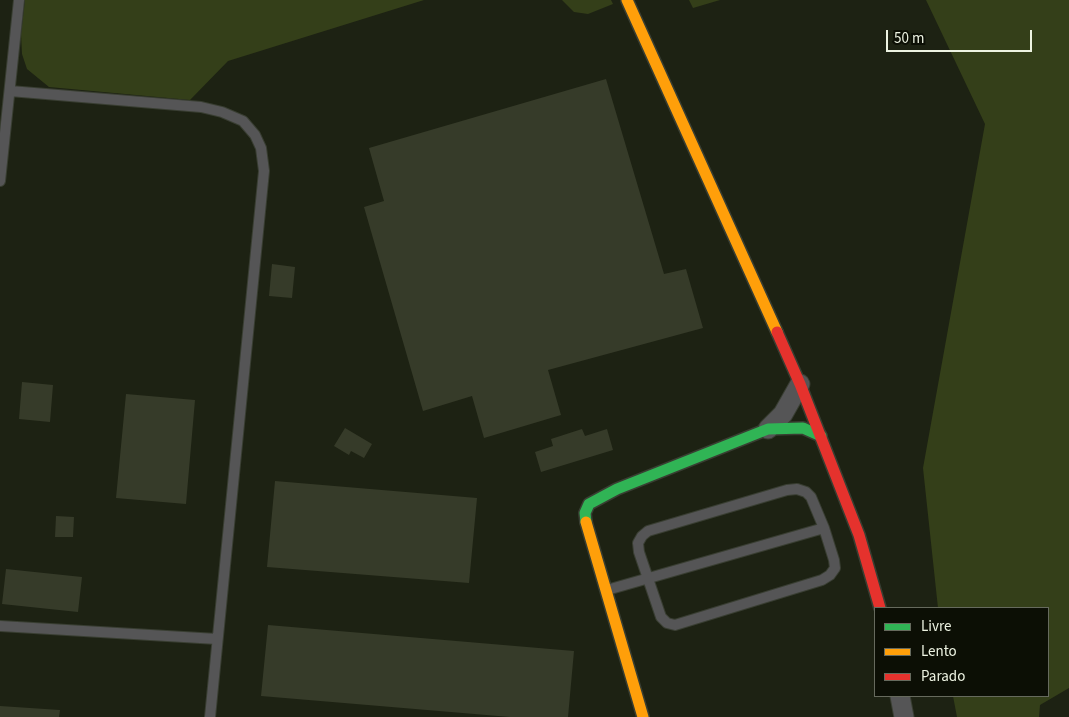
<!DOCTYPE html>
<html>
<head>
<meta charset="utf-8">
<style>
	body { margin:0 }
	#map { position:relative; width:1069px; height:717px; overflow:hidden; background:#1d2213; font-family:"Source Sans 3",sans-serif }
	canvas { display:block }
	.legend { position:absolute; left:874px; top:607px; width:175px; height:90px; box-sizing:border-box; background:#0c0f05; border:1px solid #666a5d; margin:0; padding:6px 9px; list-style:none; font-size:15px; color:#edf3e2 }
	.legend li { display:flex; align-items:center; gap:10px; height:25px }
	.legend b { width:25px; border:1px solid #666a5d }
	.scale { position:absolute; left:886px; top:30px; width:146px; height:22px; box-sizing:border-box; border:2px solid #edf3e2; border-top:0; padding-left:6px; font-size:15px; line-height:18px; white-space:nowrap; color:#edf3e2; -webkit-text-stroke:4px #0c0f05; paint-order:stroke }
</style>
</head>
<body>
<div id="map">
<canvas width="1069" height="717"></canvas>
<ul class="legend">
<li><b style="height:6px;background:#30b455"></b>Livre</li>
<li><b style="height:6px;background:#ff9f0a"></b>Lento</li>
<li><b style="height:6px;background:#e5322d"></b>Parado</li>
</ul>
<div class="scale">50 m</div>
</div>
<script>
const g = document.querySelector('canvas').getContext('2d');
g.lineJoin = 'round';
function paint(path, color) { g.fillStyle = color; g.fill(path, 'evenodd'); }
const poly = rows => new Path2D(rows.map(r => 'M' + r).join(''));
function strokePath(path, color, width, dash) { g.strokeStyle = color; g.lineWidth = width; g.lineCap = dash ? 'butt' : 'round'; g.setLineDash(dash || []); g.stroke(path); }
paint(poly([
	[25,0,424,0,228,61,190,100,49,87,27,69,22,54,21,34],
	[562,0,611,0,613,4,588,14,574,12],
	[689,0,720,0,693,8],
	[926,0,1069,0,1069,688,1040,705,1039,717,957,717,953,696,1048,696,1048,608,938,608,923,468,985,124]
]), '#343f19');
paint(poly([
	[606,79,664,274,686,269,703,328,548,370,561,415,484,438,472,396,423,411,364,207,384,201,369,148],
	[272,264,295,267,292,298,269,296],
	[22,382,53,385,50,422,19,419],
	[126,394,195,400,186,504,116,498],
	[345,428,372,444,364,458,351,451,349,455,334,446],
	[582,429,585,436,607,429,613,450,541,472,535,452,553,446,551,439],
	[275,481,477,498,469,583,267,567],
	[56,516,74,517,73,537,55,537],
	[6,569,82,577,78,612,2,604],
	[268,625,574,651,568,717,510,717,261,696],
	[0,706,60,710,59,717,0,717]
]), '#363b29');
const lane = poly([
	[10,91,201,107,222,112,243,121,255,135,261,148,264,171,210,717],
	[0,181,19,0],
	[797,489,806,492,811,497,824,528,834,560,835,568,830,575,822,580,675,625,667,623,661,617,639,552,638,543,642,536,648,531,787,490,797,489],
	[607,590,824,528],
	[0,626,217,639]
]);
const street = poly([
	[768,429,783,414,800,384],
	[900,696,904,717]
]);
const fast = poly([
	[586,522,585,513,589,504,617,489,768,429,803,428,821,436]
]);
const slow = poly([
	[627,0,777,332],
	[586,522,643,717]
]);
const jam = poly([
	[777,332,800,384,859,535,880,608]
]);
strokePath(lane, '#393e32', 12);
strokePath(street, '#393e32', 21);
strokePath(fast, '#393e32', 14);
strokePath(slow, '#393e32', 14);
strokePath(jam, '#393e32', 14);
strokePath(lane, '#555556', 10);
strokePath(street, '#555556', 19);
strokePath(fast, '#30b455', 11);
strokePath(slow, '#ff9f0a', 11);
strokePath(jam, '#e5322d', 11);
</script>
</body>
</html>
